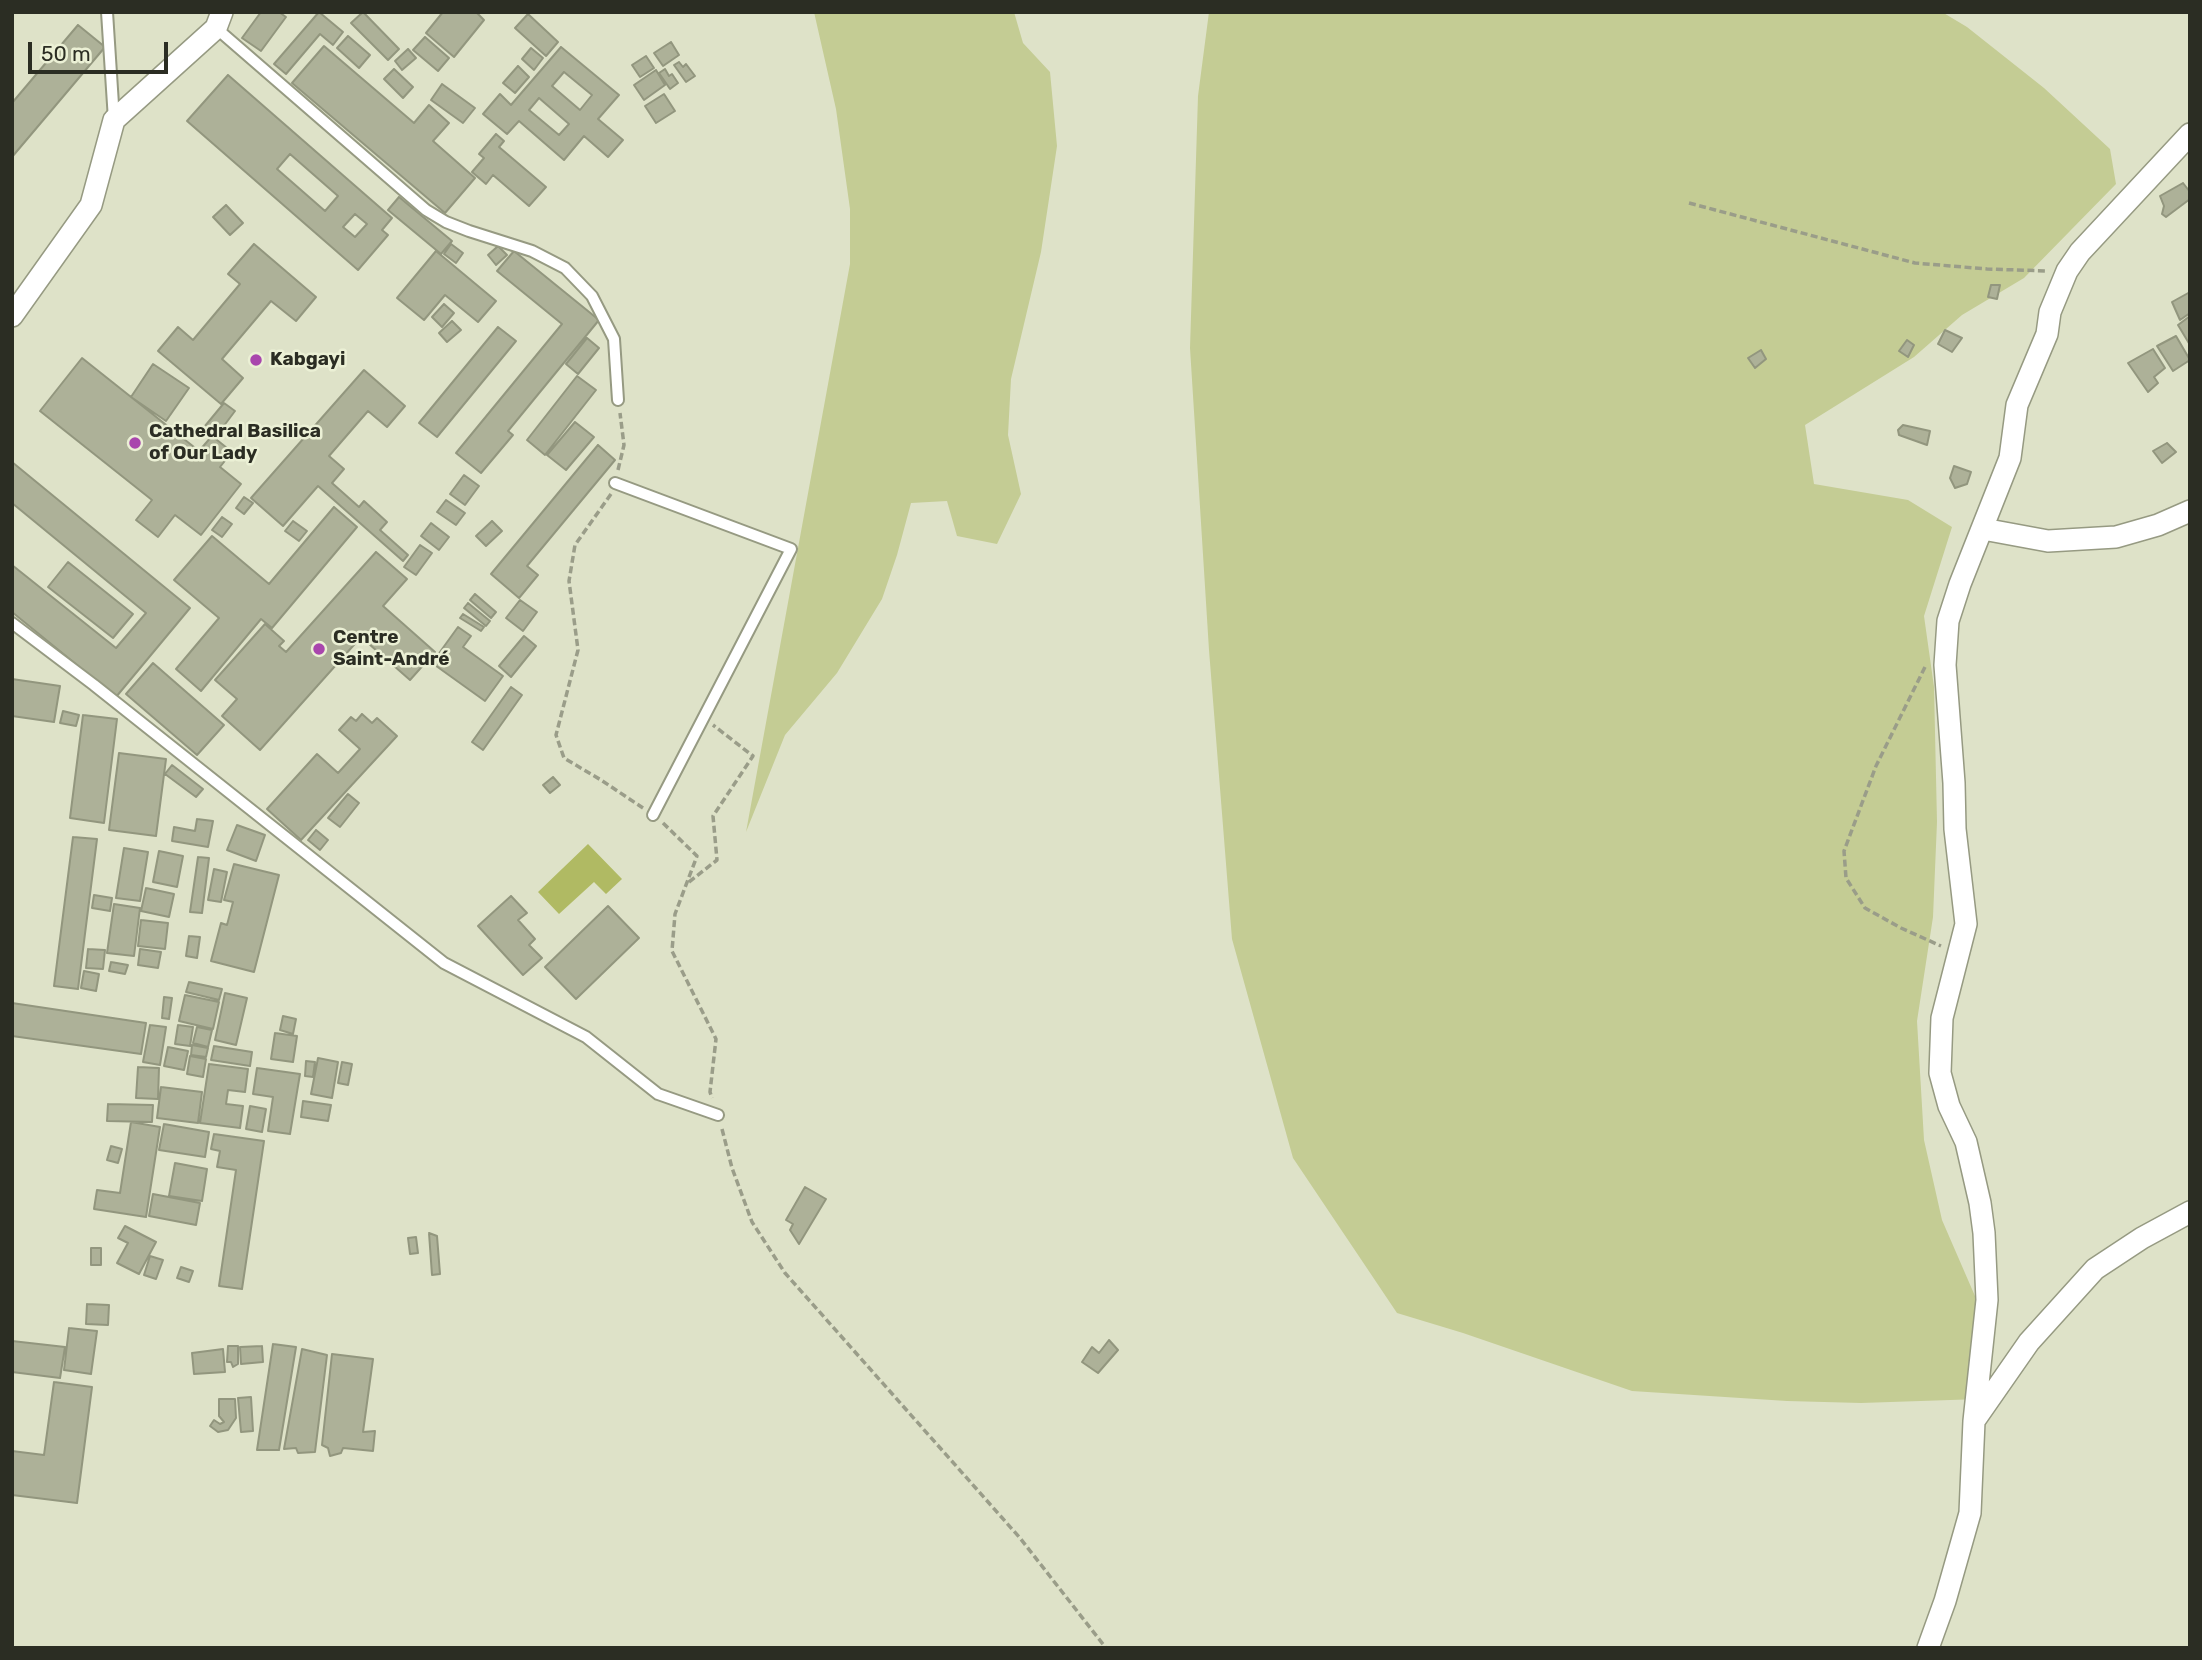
<!DOCTYPE html>
<html>
<head>
<meta charset="utf-8">
<style>
	body { margin:0 }
	#map { position:relative; width:2202px; height:1660px; overflow:hidden; background:#dee2c8; font-family:Rubik,sans-serif }
	canvas { display:block }
	.frame { position:absolute; inset:0; border:14px solid #2b2d23; pointer-events:none }
	.scale { position:absolute; left:28px; top:42px; width:140px; height:32px; box-sizing:border-box; border:4px solid #2b2d23; border-top:0; padding-left:9px; font-size:21px; line-height:24px; white-space:nowrap; color:#2b2d23; -webkit-text-stroke:5px #ebf0d5; paint-order:stroke }
</style>
</head>
<body>
<div id="map">
<canvas width="2202" height="1660"></canvas>
<div class="frame"></div>
<div class="scale">50 m</div>
</div>
<script>
const g = document.querySelector('canvas').getContext('2d');
g.lineJoin = 'round';
function paint(path, color) { g.fillStyle = color; g.fill(path, 'evenodd'); }
const poly = rows => new Path2D(rows.map(r => 'M' + r).join(''));
function strokePath(path, color, width, dash) { g.strokeStyle = color; g.lineWidth = width; g.lineCap = dash ? 'butt' : 'round'; g.setLineDash(dash || []); g.stroke(path); }
function label(font, color, halo, rows, align = 'center') {
  g.font = font + ' Rubik,sans-serif'; g.lineWidth = 5; g.setLineDash([]); g.textBaseline = 'middle'; g.strokeStyle = halo; g.fillStyle = color; for (const [text, x, y, turn = 0] of rows) {
    g.save(); g.translate(x, y); g.rotate((+turn || 0) * Math.PI / 180); g.textAlign = isNaN(turn) ? turn : align; if (halo) g.strokeText(text, 0, 0); g.fillText(text, 0, 0); g.restore();
  }
}
paint(poly([
	[814,12,1014,12,1023,43,1050,72,1057,146,1041,252,1011,379,1008,435,1021,494,997,544,957,536,947,501,911,503,897,555,882,599,837,673,785,735,746,832,850,264,850,209,836,109],
	[1209,12,1942,12,1967,27,2044,88,2110,149,2116,184,2024,278,1962,315,1914,357,1805,425,1814,484,1908,500,1952,527,1924,616,1934,687,1937,822,1933,917,1917,1021,1924,1140,1942,1220,1978,1303,1980,1399,1861,1403,1787,1401,1632,1391,1463,1333,1397,1313,1293,1158,1232,939,1209,650,1190,348,1198,96]
]), '#c4cc94');
paint(poly([
	[588,844,622,879,606,894,594,882,559,914,538,892]
]), '#b0ba63');
const building = poly([
	[261,12,279,12,286,17,261,51,242,38,261,12],
	[319,12,343,32,333,45,320,34,286,74,274,64,319,12],
	[363,12,399,49,388,60,351,23,363,12],
	[443,12,476,12,484,20,454,57,426,33,443,12],
	[528,14,558,42,546,56,515,28,528,14],
	[78,25,105,47,12,157,12,103,78,25],
	[348,36,370,55,359,68,337,48,348,36],
	[425,37,449,58,438,71,413,50,425,37],
	[671,42,679,55,663,66,654,53,671,42],
	[324,46,414,123,429,105,449,123,433,141,475,178,445,213,292,83,324,46],
	[561,47,619,95,598,119,623,140,608,157,584,136,564,160,519,121,507,134,483,114,500,94,511,105,561,47],
	[564,72,592,95,580,110,552,86,564,72],
	[539,98,569,124,559,135,529,110,539,98],
	[531,48,543,58,534,70,522,59,531,48],
	[408,49,416,58,402,70,395,61,408,49],
	[646,56,654,68,640,77,632,65,646,56],
	[679,62,683,67,686,64,695,76,686,82,674,65,679,62],
	[518,66,529,77,515,93,503,83,518,66],
	[394,69,413,87,403,98,384,79,394,69],
	[665,69,669,76,672,74,678,83,670,89,659,73,665,69],
	[656,70,665,85,644,100,634,85,656,70],
	[228,75,392,218,382,230,388,235,358,270,187,121,228,75],
	[290,154,338,196,325,211,277,169,290,154],
	[355,214,367,224,355,237,343,227,355,214],
	[442,84,475,108,463,123,431,100,442,84],
	[664,94,675,111,656,123,645,106,664,94],
	[496,134,504,141,499,147,546,187,529,206,493,175,486,184,472,172,484,158,479,154,496,134],
	[2183,183,2190,192,2190,199,2166,217,2162,214,2164,206,2160,196,2183,183],
	[399,197,452,241,441,254,388,210,399,197],
	[226,205,243,223,230,235,213,217,226,205],
	[254,244,316,297,296,321,271,301,222,359,243,378,221,404,158,351,178,327,193,340,240,284,228,274,254,244],
	[451,244,463,253,456,263,444,254,451,244],
	[498,246,507,255,496,265,488,255,498,246],
	[436,251,496,301,478,322,445,295,424,320,397,298,436,251],
	[514,251,599,320,508,431,513,435,481,473,456,453,562,324,497,271,514,251],
	[1991,285,2000,285,1997,299,1988,297,1991,285],
	[2190,292,2190,313,2180,320,2172,302,2190,292],
	[444,304,454,313,442,327,432,317,444,304],
	[2190,316,2190,345,2178,325,2190,316],
	[452,321,461,330,447,342,439,333,452,321],
	[498,327,516,341,437,437,419,423,498,327],
	[1945,330,1962,338,1952,352,1938,344,1945,330],
	[2176,336,2190,360,2173,371,2157,346,2176,336],
	[587,338,599,348,578,374,566,364,587,338],
	[1907,340,1914,345,1908,357,1899,351,1907,340],
	[2153,349,2165,368,2154,377,2158,383,2148,392,2128,363,2153,349],
	[1761,350,1766,359,1755,368,1748,358,1761,350],
	[82,358,199,451,212,436,232,452,220,467,241,484,201,535,175,515,158,537,136,520,152,500,40,411,82,358],
	[153,364,189,388,166,421,131,397,153,364],
	[364,370,405,406,387,427,368,411,329,456,344,469,332,483,359,507,364,501,387,522,380,530,408,555,403,561,318,486,283,526,251,498,364,370],
	[577,376,596,390,545,455,527,440,577,376],
	[224,403,235,411,217,435,205,426,224,403],
	[575,422,594,437,566,470,547,455,575,422],
	[1903,425,1930,431,1927,445,1899,435,1898,430,1903,425],
	[2167,443,2176,452,2162,463,2153,451,2167,443],
	[598,445,615,460,527,566,538,575,519,598,491,574,598,445],
	[12,462,190,608,116,697,12,612,12,565,116,648,146,613,12,503,12,462],
	[1954,466,1971,472,1967,484,1955,488,1950,478,1954,466],
	[464,475,479,486,465,505,450,494,464,475],
	[244,497,253,503,244,514,236,508,244,497],
	[446,500,465,513,456,525,437,512,446,500],
	[334,507,357,527,272,628,261,619,201,691,176,669,219,618,174,580,212,536,269,584,334,507],
	[222,517,232,524,222,537,212,530,222,517],
	[293,521,307,531,299,541,285,531,293,521],
	[492,521,502,531,486,546,476,536,492,521],
	[431,523,449,537,439,550,421,536,431,523],
	[420,545,432,553,416,575,404,567,420,545],
	[376,552,407,579,383,606,435,652,410,680,361,637,260,750,222,716,237,699,215,680,265,624,284,641,279,646,286,652,376,552],
	[68,562,133,614,113,638,48,587,68,562],
	[475,594,496,612,491,618,470,600,475,594],
	[520,600,537,612,523,631,506,618,520,600],
	[468,603,490,621,486,626,464,608,468,603],
	[463,614,484,627,481,631,460,618,463,614],
	[458,627,471,636,463,647,503,676,485,701,432,663,458,627],
	[524,636,536,646,511,677,499,666,524,636],
	[153,663,224,725,197,755,126,694,153,663],
	[12,679,60,686,54,722,12,716,12,679],
	[511,687,522,695,483,750,472,742,511,687],
	[63,711,79,715,76,726,60,723,63,711],
	[362,714,372,723,377,718,397,736,301,840,267,809,317,754,338,773,360,749,339,730,351,717,356,721,362,714],
	[83,715,117,719,104,823,70,818,83,715],
	[119,753,166,759,156,836,109,830,119,753],
	[172,765,203,789,196,797,165,774,172,765],
	[553,777,560,785,550,793,543,785,553,777],
	[348,794,359,803,340,827,328,818,348,794],
	[197,819,213,821,208,847,172,841,174,827,195,831,197,819],
	[237,825,265,835,256,861,227,850,237,825],
	[316,830,328,840,320,850,308,840,316,830],
	[73,837,97,839,78,989,54,986,73,837],
	[124,848,148,852,140,901,116,898,124,848],
	[159,851,183,856,177,887,153,882,159,851],
	[198,857,209,858,202,913,190,912,198,857],
	[234,864,279,875,254,972,211,961,221,923,227,925,233,902,224,900,234,864],
	[214,869,227,872,221,902,208,900,214,869],
	[146,888,174,894,169,917,141,911,146,888],
	[94,895,112,898,110,911,92,908,94,895],
	[511,896,527,913,518,920,535,939,529,945,542,958,523,975,478,926,511,896],
	[114,904,140,908,134,956,107,953,114,904],
	[608,906,639,938,576,999,545,967,608,906],
	[141,920,168,923,165,949,138,946,141,920],
	[189,936,200,937,197,958,186,956,189,936],
	[88,949,105,950,103,969,86,968,88,949],
	[140,949,161,952,158,968,138,965,140,949],
	[111,962,128,965,125,974,109,971,111,962],
	[84,971,99,974,96,991,81,988,84,971],
	[189,982,222,989,219,1000,186,992,189,982],
	[225,993,247,998,236,1045,215,1040,225,993],
	[185,995,219,1002,213,1029,179,1021,185,995],
	[164,997,172,998,169,1019,162,1018,164,997],
	[12,1003,146,1023,141,1054,12,1036,12,1003],
	[283,1016,296,1019,293,1034,280,1030,283,1016],
	[150,1025,166,1027,160,1065,143,1062,150,1025],
	[178,1025,193,1027,190,1046,175,1044,178,1025],
	[197,1027,212,1030,208,1047,193,1043,197,1027],
	[275,1033,297,1036,293,1062,271,1059,275,1033],
	[192,1045,208,1048,206,1057,191,1055,192,1045],
	[214,1046,252,1052,250,1066,211,1060,214,1046],
	[168,1047,188,1051,184,1070,164,1066,168,1047],
	[190,1056,206,1059,203,1077,187,1074,190,1056],
	[318,1058,338,1062,332,1098,311,1094,318,1058],
	[306,1061,315,1062,313,1077,305,1076,306,1061],
	[342,1062,352,1064,348,1085,338,1083,342,1062],
	[209,1064,248,1069,245,1092,228,1090,226,1104,243,1106,240,1128,200,1123,209,1064],
	[138,1067,159,1068,158,1099,136,1098,138,1067],
	[257,1068,300,1074,290,1134,268,1131,273,1097,253,1094,257,1068],
	[161,1087,202,1092,198,1123,157,1118,161,1087],
	[303,1101,331,1105,328,1121,301,1117,303,1101],
	[108,1104,153,1105,152,1122,107,1121,108,1104],
	[250,1106,266,1109,262,1132,246,1129,250,1106],
	[131,1122,160,1127,146,1217,94,1209,97,1190,120,1193,131,1122],
	[164,1124,209,1132,205,1157,159,1150,164,1124],
	[214,1134,264,1141,242,1289,219,1286,236,1170,217,1167,220,1151,211,1149,214,1134],
	[111,1146,122,1149,118,1163,107,1160,111,1146],
	[175,1163,207,1169,202,1201,169,1196,175,1163],
	[805,1187,826,1199,799,1244,790,1230,793,1224,786,1220,805,1187],
	[153,1194,200,1203,196,1225,149,1216,153,1194],
	[125,1226,156,1242,139,1274,117,1263,128,1243,118,1238,125,1226],
	[429,1233,437,1236,440,1274,432,1275,429,1233],
	[416,1237,418,1253,410,1254,408,1238,416,1237],
	[91,1248,101,1248,101,1265,91,1265,91,1248],
	[150,1256,163,1260,156,1279,144,1275,150,1256],
	[181,1267,193,1271,189,1282,177,1278,181,1267],
	[87,1304,109,1305,108,1325,86,1324,87,1304],
	[69,1328,97,1331,91,1374,64,1370,69,1328],
	[1109,1340,1118,1350,1098,1373,1082,1362,1092,1347,1099,1353,1109,1340],
	[12,1341,65,1347,60,1378,12,1372,12,1341],
	[273,1344,296,1347,279,1450,257,1450,273,1344],
	[228,1346,238,1346,238,1364,233,1367,231,1362,227,1362,228,1346],
	[262,1346,263,1362,241,1364,240,1347,262,1346],
	[223,1349,225,1372,194,1374,192,1353,223,1349],
	[302,1349,327,1355,315,1452,298,1453,296,1448,284,1449,302,1349],
	[332,1354,373,1359,363,1432,375,1431,373,1451,343,1448,341,1453,330,1456,328,1448,322,1445,332,1354],
	[54,1382,92,1387,77,1503,12,1495,12,1451,44,1455,54,1382],
	[251,1397,253,1431,241,1432,238,1398,251,1397],
	[219,1399,235,1399,236,1418,228,1430,218,1432,210,1426,214,1420,220,1424,224,1422,219,1416,219,1399]
]);
paint(building, '#adb198');
strokePath(building, '#92967e', 2);
const service = poly([
	[107,12,114,120],
	[216,28,426,210,446,222,469,231,532,251,565,268,592,296,614,339,618,400],
	[615,483,791,549,653,815],
	[12,623,94,685,444,963,586,1037,658,1094,718,1115]
]);
const minor = poly([
	[12,316,91,205,114,120,216,28,222,12],
	[1983,529,2048,541,2116,537,2158,525,2190,511],
	[1974,1421,1987,1300,1984,1233,1980,1203,1966,1142,1949,1106,1940,1073,1942,1018,1966,924,1955,829,1954,783,1945,665,1948,621,1960,584,2010,458,2017,405,2047,334,2050,312,2067,271,2080,252,2190,134],
	[1928,1648,1945,1601,1970,1513,1974,1421,2029,1342,2095,1269,2142,1238,2190,1212]
]);
strokePath(service, '#969a82', 14);
strokePath(minor, '#969a82', 24);
strokePath(poly([
	[1689,203,1915,263,1987,269,2048,271],
	[618,470,624,445,620,413],
	[611,494,575,545,569,581,578,650,556,735,564,758,601,780,643,808],
	[1925,667,1876,766,1844,851,1846,878,1865,908,1901,928,1941,946],
	[663,823,697,856,675,914,672,951,716,1039,710,1092,712,1098],
	[689,882,717,860,713,816,753,756,713,725],
	[722,1129,732,1168,752,1222,785,1273,1020,1538,1106,1648]
]), '#9a9d89', 3.5, [7, 3.5]);
strokePath(service, '#fff', 10);
strokePath(minor, '#fff', 21);
for (const [x, y, r, color] of [
	[256,360,7,"#a946ad"],
	[135,443,7,"#a946ad"],
	[319,649,7,"#a946ad"]
]) { const dot = new Path2D(); dot.arc(x, y, r, 0, 2 * Math.PI); g.fillStyle = color; g.fill(dot); strokePath(dot, '#ebf0d5', 2.5); }
label('bold 19px', '#2b2d23', '#ebf0d5', [
	["Kabgayi",270,360],
	["Cathedral Basilica",149,432],
	["of Our Lady",149,454],
	["Centre",333,638],
	["Saint-André",333,660]
], 'left');
</script>
</body>
</html>
